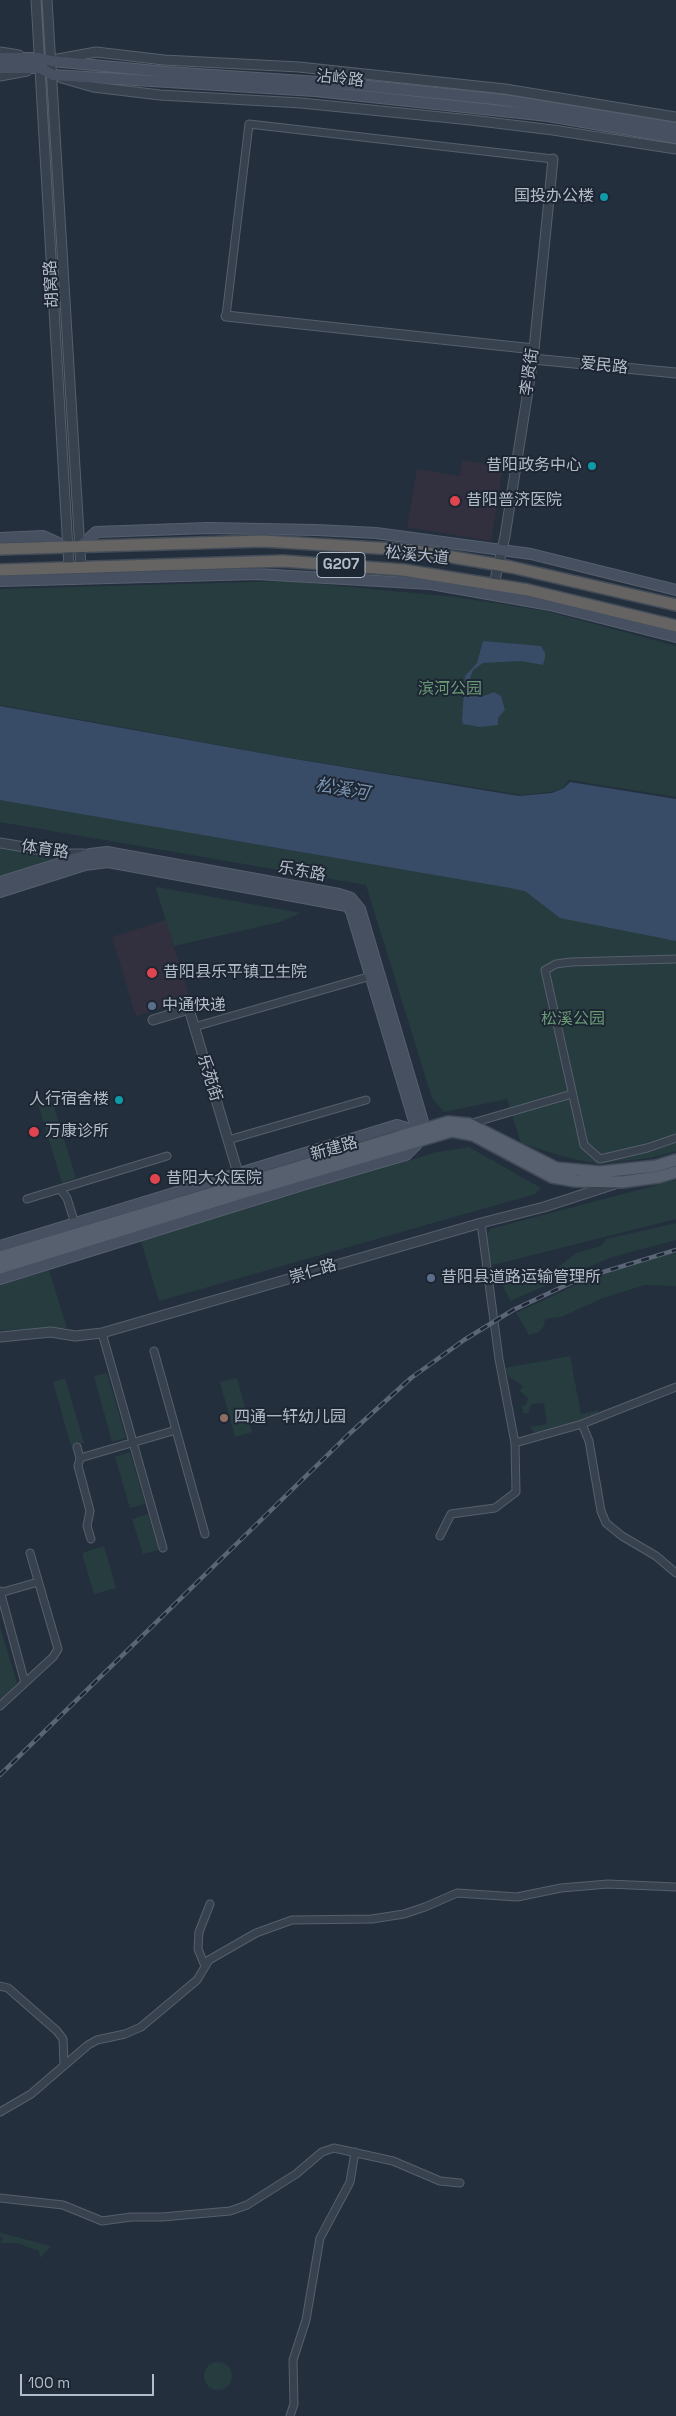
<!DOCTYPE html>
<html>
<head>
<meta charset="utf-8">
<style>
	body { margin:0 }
	#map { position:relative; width:676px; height:2416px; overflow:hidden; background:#242f3e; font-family:"Space Grotesk",sans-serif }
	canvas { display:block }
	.scale { position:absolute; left:20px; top:2374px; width:134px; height:22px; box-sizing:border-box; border:2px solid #b4bcc9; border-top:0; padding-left:6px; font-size:15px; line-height:18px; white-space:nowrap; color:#b4bcc9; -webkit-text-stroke:4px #1d2633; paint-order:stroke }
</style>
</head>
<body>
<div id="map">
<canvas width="676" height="2416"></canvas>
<div class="scale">100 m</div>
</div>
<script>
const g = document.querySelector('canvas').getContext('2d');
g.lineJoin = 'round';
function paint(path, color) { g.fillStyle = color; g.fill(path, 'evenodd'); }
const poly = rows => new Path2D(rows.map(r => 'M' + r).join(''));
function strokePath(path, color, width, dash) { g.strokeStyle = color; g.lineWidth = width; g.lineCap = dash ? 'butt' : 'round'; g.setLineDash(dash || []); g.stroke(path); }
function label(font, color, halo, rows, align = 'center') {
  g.font = font + ' "Space Grotesk","Noto Sans SC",sans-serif'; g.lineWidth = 4; g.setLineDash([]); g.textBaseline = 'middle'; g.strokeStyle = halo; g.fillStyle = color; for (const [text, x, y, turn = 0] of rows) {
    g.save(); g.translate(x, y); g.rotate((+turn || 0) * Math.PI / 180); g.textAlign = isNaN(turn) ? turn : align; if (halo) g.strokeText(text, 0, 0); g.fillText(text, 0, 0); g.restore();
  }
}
paint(poly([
	[462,460,503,467,491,541,407,527,417,469,460,476],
	[166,920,190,999,136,1016,112,937]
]), '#32303f');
paint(poly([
	[288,581,456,597,546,611,676,646,676,797,569,780,563,788,551,792,522,795,284,757,0,705,0,589],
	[0,794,511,875,676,930,676,1151,650,1158,598,1164,561,1156,521,1143,507,1099,444,1112,432,1098,366,885,0,822],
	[0,845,64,856,0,876],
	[157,887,301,913,280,922,174,946,156,889],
	[51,1097,76,1178,62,1183,37,1101],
	[469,1147,541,1188,535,1194,159,1301,141,1241,304,1191,438,1152],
	[676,1180,676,1219,493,1265,490,1261,487,1236,490,1229],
	[676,1223,676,1240,612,1257,510,1301,502,1284,522,1283,557,1268,576,1253,601,1246,606,1239],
	[676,1253,676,1286,645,1285,603,1298,561,1317,545,1319,544,1326,539,1332,529,1335,516,1313,582,1282,657,1257],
	[49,1270,67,1328,0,1330,0,1285],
	[570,1356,581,1414,599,1410,596,1415,582,1421,536,1434,530,1427,547,1424,544,1403,532,1404,528,1413,523,1413,522,1406,526,1405,528,1398,520,1391,523,1386,508,1376,505,1368],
	[107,1373,126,1438,112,1442,94,1376],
	[65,1378,84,1443,71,1446,53,1382],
	[237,1378,252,1432,235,1437,220,1382],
	[130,1452,145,1504,130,1508,115,1457],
	[148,1514,159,1550,143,1554,132,1519],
	[104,1546,116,1588,94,1594,82,1553],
	[0,1627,17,1683,0,1700],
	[0,2231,1,2233,51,2246,40,2258,39,2251,17,2243,0,2243,3,2238,0,2237],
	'204 2376a14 14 0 1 1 28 0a14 14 0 1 1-28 0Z'
]), '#263c3f');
paint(poly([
	[483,641,541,646,545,653,545,658,543,665,521,661,483,663,473,670,470,678,472,687,481,697,494,692,501,696,505,710,498,718,498,725,480,727,463,724,462,720,465,676,477,663],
	[0,706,283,757,519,796,552,793,564,788,570,782,676,799,676,941,560,918,525,891,510,888,0,800]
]), '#394c67');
const minor = poly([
	[226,316,249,124,553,159],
	[676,959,571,962,556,964,545,970,584,1145,600,1159,647,1148,676,1138],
	[194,1027,371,976],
	[469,1124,572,1094],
	[228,1140,366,1100],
	[60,1189,67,1198,76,1227],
	[27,1199,167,1156],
	[102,1333,163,1548],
	[154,1351,205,1534],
	[582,1424,589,1441,601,1511,606,1523,622,1536,656,1556,676,1573],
	[515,1443,582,1424,676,1387],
	[77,1447,80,1458,78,1466,90,1511,87,1526,91,1539],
	[80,1458,176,1430],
	[440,1536,451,1514,495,1508,516,1492,515,1443,499,1359,481,1223],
	[0,1591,25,1683],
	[0,1593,38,1582],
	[0,1706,53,1657,58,1649,30,1553],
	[205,1966,198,1949,199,1932,210,1904],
	[0,1986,8,1988,57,2031,63,2039,64,2065],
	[0,2112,31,2094,88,2045,97,2040,125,2034,141,2027,197,1980,209,1960,256,1933,292,1920,372,1919,404,1914,425,1907,457,1893,517,1897,561,1888,608,1884,676,1887],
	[0,2198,63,2205,102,2221,131,2217,162,2217,230,2211,247,2205,296,2174,322,2152,334,2148,393,2161,440,2181,460,2183],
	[290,2416,294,2404,293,2360,306,2320,320,2238,350,2182,355,2152]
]);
const tertiary = poly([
	[36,0,69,567],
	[47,0,81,567],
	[0,52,19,55],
	[58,59,96,52,164,60,299,67,505,89,676,117],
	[0,76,27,71],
	[62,78,93,87,160,95,301,103,471,120,553,130,676,149],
	[226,316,534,349],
	[533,359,676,373],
	[494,584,505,536,533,359,553,159],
	[0,843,67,854,84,854],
	[153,1020,189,1009,240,1180],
	[0,1337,51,1332,75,1336,102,1333,481,1223,544,1207,615,1184]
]);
const secondary = poly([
	[0,58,39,58,51,61,167,72,350,84,504,100,676,128],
	[0,68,40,68,53,75,315,91,548,116,676,138],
	[0,538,43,536,67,547],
	[80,547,96,532,208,528,316,530,376,533,531,554,676,590],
	[0,581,256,574,431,584,550,605,676,637],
	[0,882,90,854,107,852,339,894,351,898,360,909,427,1135],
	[0,892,85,865,108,862,347,906,351,911,420,1141,406,1155,306,1184,0,1279],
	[0,1246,397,1125,417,1131]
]);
const primary = poly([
	[0,1257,448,1122,469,1124,556,1168,600,1172,656,1166,676,1160],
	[0,1268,245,1192,452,1131,473,1135,552,1177,575,1181,622,1182,659,1177,676,1172]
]);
const trunk = poly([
	[0,549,263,541,411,550,511,567,676,605],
	[0,570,283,561,403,570,528,590,676,626]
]);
strokePath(minor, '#565f6c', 9);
strokePath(tertiary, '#565f6c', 11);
strokePath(secondary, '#565f6c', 12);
strokePath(primary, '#414a57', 14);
strokePath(trunk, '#434c59', 14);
strokePath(minor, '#38414e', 7);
strokePath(tertiary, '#38414e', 9);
strokePath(secondary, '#465061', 10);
strokePath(primary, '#56606e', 11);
strokePath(trunk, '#656462', 11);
const rail = poly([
	[0,1775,348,1435,411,1378,464,1340,513,1310,577,1280,676,1250]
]);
strokePath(rail, '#5a6575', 4.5);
strokePath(rail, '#1d2633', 2.5, [8]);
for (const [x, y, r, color] of [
	[604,197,5,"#0f9aa8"],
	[592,466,5,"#0f9aa8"],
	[455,501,6,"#e0444e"],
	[152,973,6,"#e0444e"],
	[152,1006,5,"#5c6f8a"],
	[119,1100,5,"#0f9aa8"],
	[34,1132,6,"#e0444e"],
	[155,1179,6,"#e0444e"],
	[431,1278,5,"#5c6f8a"],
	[224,1418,5,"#8d6e63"]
]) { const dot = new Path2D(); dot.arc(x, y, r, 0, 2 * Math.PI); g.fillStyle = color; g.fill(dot); strokePath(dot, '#1d2633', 2); }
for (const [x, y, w] of [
	[341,565,48]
]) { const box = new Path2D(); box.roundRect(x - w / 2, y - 12.5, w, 25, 4); g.fillStyle = '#1d2633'; g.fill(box); strokePath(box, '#b4bcc9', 1); }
label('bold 15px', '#b4bcc9', null, [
	["G207",341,565]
]);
label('16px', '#b4bcc9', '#1d2633', [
	["沾岭路",340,79,6],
	["胡窝路",52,284,-93],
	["爱民路",604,366,6],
	["李贤街",530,372,-82],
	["松溪大道",417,556,6],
	["体育路",45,850,8],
	["乐东路",302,872,10],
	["乐苑街",209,1078,73],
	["新建路",334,1149,-16],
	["崇仁路",313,1272,-17]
]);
label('16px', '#b4bcc9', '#1d2633', [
	["国投办公楼",594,197,"right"],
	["昔阳政务中心",582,466,"right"],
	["昔阳普济医院",466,501],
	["昔阳县乐平镇卫生院",163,973],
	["中通快递",162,1006],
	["人行宿舍楼",109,1100,"right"],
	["万康诊所",45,1132],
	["昔阳大众医院",166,1179],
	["昔阳县道路运输管理所",441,1278],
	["四通一轩幼儿园",234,1418]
], 'left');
label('16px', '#6b9a76', '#1d2633', [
	["滨河公园",450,690],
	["松溪公园",573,1020]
]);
label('italic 18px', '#7c92b1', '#1d2633', [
	["松溪河",342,790,10]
]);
</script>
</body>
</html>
